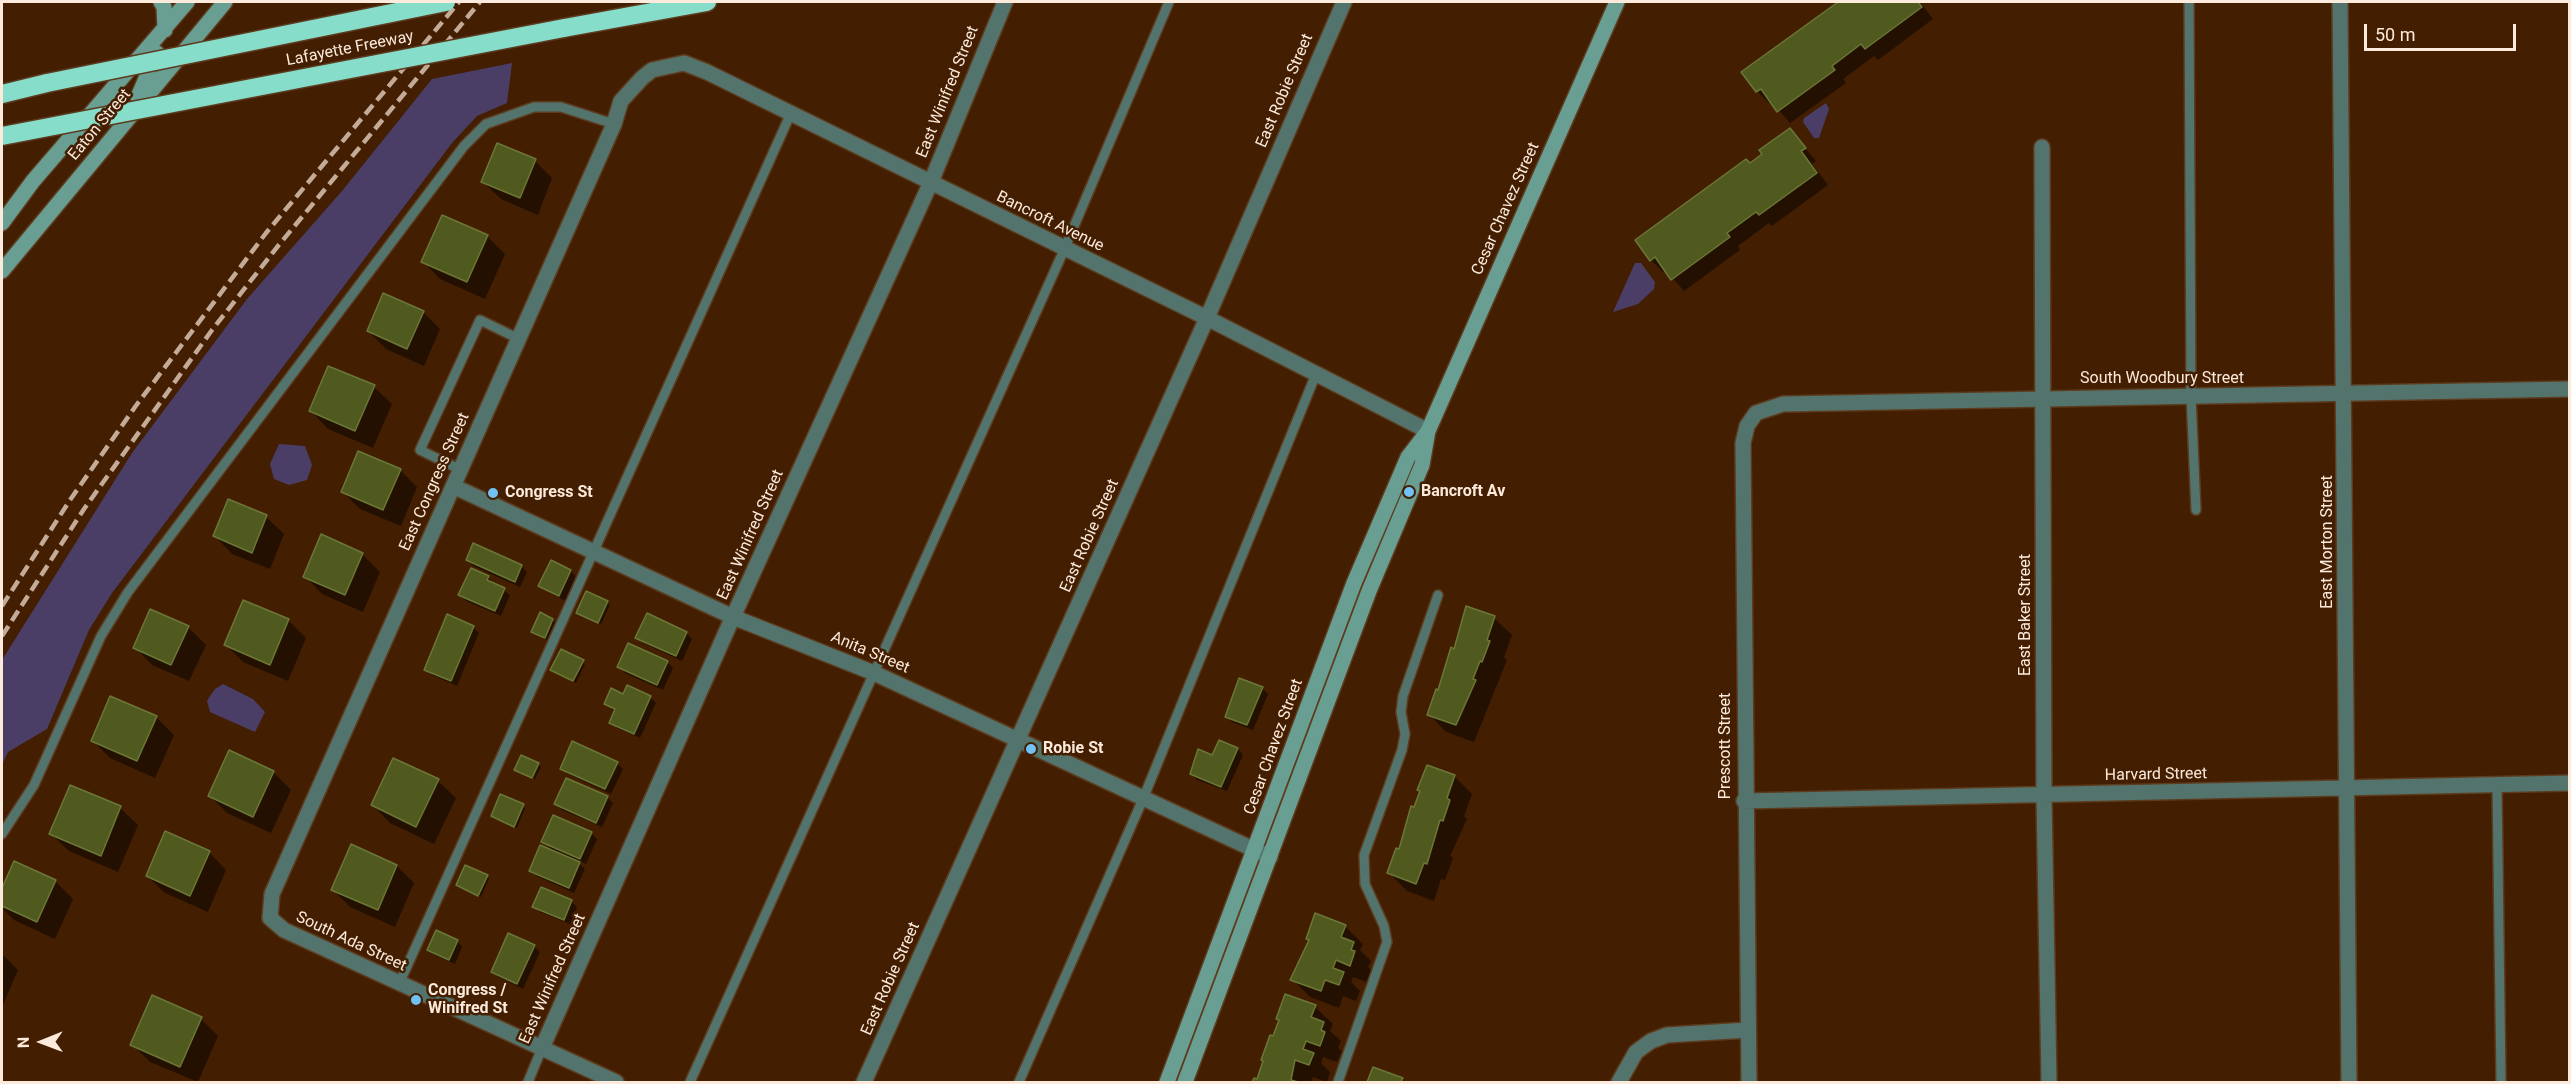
<!DOCTYPE html>
<html>
<head>
<meta charset="utf-8">
<style>
	body { margin:0 }
	#map { position:relative; width:2571px; height:1084px; overflow:hidden; background:#431e00; font-family:Roboto,sans-serif }
	canvas { display:block }
	.frame { position:absolute; inset:0; border:3px solid #fceadc; pointer-events:none }
	.north { position:absolute; left:12px; top:1012px; width:60px; height:60px; -webkit-text-stroke:4px #431e00; paint-order:stroke; rotate:269deg; font-size:16px; font-weight:700; line-height:24px; text-align:center; color:#fceadc }
	.north::after { content:''; display:block; margin:auto; width:21px; height:27px; background:#fceadc; clip-path:polygon(50% 0,100% 100%,50% 72%,0 100%) }
	.scale { position:absolute; left:2364px; top:24px; width:152px; height:27px; box-sizing:border-box; border:3px solid #fceadc; border-top:0; padding-left:8px; font-size:18px; line-height:21px; white-space:nowrap; color:#fceadc; -webkit-text-stroke:4px #431e00; paint-order:stroke }
</style>
</head>
<body>
<div id="map">
<canvas width="2571" height="1084"></canvas>
<div class="frame"></div>
<div class="north">N</div>
<div class="scale">50 m</div>
</div>
<script>
const g = document.querySelector('canvas').getContext('2d');
g.lineJoin = 'round';
function paint(path, color) { g.fillStyle = color; g.fill(path, 'evenodd'); }
const poly = rows => new Path2D(rows.map(r => 'M' + r).join(''));
function strokePath(path, color, width, dash) { g.strokeStyle = color; g.lineWidth = width; g.lineCap = dash ? 'butt' : 'round'; g.setLineDash(dash || []); g.stroke(path); }
function label(font, color, halo, rows, align = 'center') {
  g.font = font + ' Roboto,sans-serif'; g.lineWidth = 5; g.setLineDash([]); g.textBaseline = 'middle'; g.strokeStyle = halo; g.fillStyle = color; for (const [text, x, y, turn = 0] of rows) {
    g.save(); g.translate(x, y); g.rotate((+turn || 0) * Math.PI / 180); g.textAlign = isNaN(turn) ? turn : align; if (halo) g.strokeText(text, 0, 0); g.fillText(text, 0, 0); g.restore();
  }
}
paint(poly([
	[512,63,507,103,477,116,452,143,112,593,89,630,47,729,8,752,2,765,2,660,132,453,247,299,342,191,432,79],
	[1826,103,1829,109,1819,138,1814,138,1803,122,1804,118],
	[1635,263,1641,263,1655,282,1654,289,1638,304,1613,312],
	[279,444,305,446,312,465,307,480,289,485,274,479,270,464],
	[223,684,253,699,265,712,255,732,210,712,207,701,210,696,215,689]
]), '#4b3e66');
paint(poly([
	[1840,2,1920,2,1933,19,1878,60,1874,56,1843,79,1846,83,1790,123,1771,101,1769,103,1757,91,1743,72],
	[1790,130,1816,161,1812,164,1828,185,1772,226,1769,223,1738,246,1740,250,1684,291,1666,270,1663,272,1651,260],
	[535,161,552,178,538,215,501,199,483,182],
	[487,236,505,254,485,299,440,279,423,261],
	[423,312,440,329,424,366,386,349,368,331],
	[374,387,392,404,373,448,328,429,311,411],
	[400,470,417,487,401,526,360,509,343,492],
	[229,501,266,517,284,534,270,569,232,554,215,536],
	[362,554,380,572,363,612,322,594,305,576],
	[468,560,521,566,527,572,520,587,473,566],
	[571,571,576,577,565,601,540,586],
	[488,578,510,595,501,616,466,601,460,595],
	[607,602,610,605,601,624,580,615],
	[1467,608,1494,618,1512,635,1504,657,1507,660,1474,742,1446,732,1429,714,1455,650],
	[288,620,306,638,288,681,243,662,226,645],
	[553,620,555,622,547,640,532,631],
	[188,627,206,645,189,681,152,665,135,647],
	[473,627,479,633,457,686,432,675,426,669],
	[686,633,692,639,682,661,643,643,637,637],
	[583,662,585,664,576,683,554,672],
	[667,662,673,668,663,690,625,673,619,667],
	[1262,688,1268,694,1253,730,1232,722,1226,716],
	[624,695,650,697,656,703,640,738,617,728,611,722,616,712,606,704],
	[156,717,174,735,155,778,110,758,93,741],
	[1220,742,1238,749,1243,755,1227,791,1197,780,1192,774,1213,756],
	[394,760,438,781,456,798,434,844,390,823,373,805],
	[617,763,623,769,611,794,568,774,562,768],
	[538,764,541,767,535,779,519,772],
	[1427,767,1455,777,1472,794,1464,816,1467,819,1450,856,1453,858,1445,880,1441,879,1434,901,1407,891,1389,873,1415,809],
	[273,772,291,790,271,833,227,813,210,796],
	[71,787,120,808,138,825,118,872,69,851,51,834],
	[607,797,613,803,602,827,562,810,556,804],
	[523,806,525,808,517,828,492,816],
	[591,833,597,839,586,864,574,859,585,869,574,893,537,876,531,871,554,852,543,841],
	[209,852,226,870,208,912,165,893,147,876],
	[15,863,55,881,73,899,55,939,14,920,2,908,2,891],
	[397,866,414,883,395,927,350,907,333,890],
	[487,877,489,879,481,897,458,885],
	[571,901,577,907,570,924,540,912,534,906],
	[1316,915,1345,926,1363,944,1360,950,1371,961,1368,967,1372,970,1367,982,1353,977,1351,982,1360,991,1356,1001,1343,996,1339,1008,1310,997,1292,979,1301,956,1304,958],
	[457,941,462,947,455,964,435,955,429,950],
	[534,946,540,952,523,989,498,977,492,971],
	[2,954,18,970,2,1007],
	[1315,1007,1333,1024,1330,1031,1341,1041,1338,1048,1342,1051,1337,1062,1323,1057,1321,1063,1330,1072,1327,1082,1313,1077,1311,1082,1256,1082,1280,1022,1277,1019],
	[201,1019,218,1036,198,1082,150,1062,132,1044],
	[1374,1069,1402,1079,1405,1082,1369,1082]
]), '#0007');
const building = poly([
	[1838,2,1918,2,1922,7,1865,49,1861,44,1832,66,1835,70,1777,112,1761,89,1756,92,1741,72,1838,2],
	[1790,128,1806,148,1801,151,1817,173,1759,215,1756,212,1727,233,1730,237,1671,280,1655,257,1650,261,1635,240,1746,159,1750,163,1762,154,1759,150,1790,128],
	[497,143,536,159,520,198,481,182,497,143],
	[442,215,488,235,467,282,421,262,442,215],
	[383,293,424,311,407,349,367,331,383,293],
	[328,366,375,385,355,431,309,411,328,366],
	[358,451,401,469,383,510,341,492,358,451],
	[228,499,267,515,252,553,213,536,228,499],
	[321,534,363,553,345,595,303,577,321,534],
	[473,543,522,565,515,582,466,560,473,543],
	[551,560,571,570,559,596,538,586,551,560],
	[471,568,489,576,487,580,505,588,495,611,458,595,471,568],
	[586,591,608,601,598,623,576,613,586,591],
	[243,600,289,619,270,665,224,645,243,600],
	[1466,606,1495,616,1487,640,1490,641,1482,662,1480,661,1473,679,1476,680,1456,725,1427,715,1436,689,1438,690,1451,647,1454,649,1466,606],
	[150,609,189,626,171,665,133,648,150,609],
	[540,612,553,619,545,638,531,632,540,612],
	[647,613,687,632,676,656,635,638,647,613],
	[447,614,474,626,451,681,424,670,447,614],
	[628,643,668,661,657,685,617,667,628,643],
	[561,649,584,660,573,681,550,670,561,649],
	[1239,678,1263,687,1247,725,1225,717,1239,678],
	[627,685,651,696,634,734,609,723,615,709,604,704,611,688,623,694,627,685],
	[110,696,157,716,137,761,91,741,110,696],
	[1219,740,1238,748,1221,787,1190,774,1198,749,1212,755,1219,740],
	[572,741,618,762,605,789,560,769,572,741],
	[229,750,274,771,253,817,208,796,229,750],
	[521,755,539,763,532,778,514,770,521,755],
	[393,758,439,779,416,827,371,805,393,758],
	[1427,765,1455,775,1447,798,1450,800,1443,821,1440,820,1427,864,1424,863,1416,884,1387,873,1396,848,1399,849,1411,806,1414,807,1420,791,1417,790,1427,765],
	[566,778,608,796,596,823,554,804,566,778],
	[70,785,121,806,101,856,49,834,70,785],
	[500,794,524,804,514,827,491,816,500,794],
	[553,815,592,832,580,859,541,842,553,815],
	[165,831,210,851,190,896,146,876,165,831],
	[351,844,397,865,378,910,331,890,351,844],
	[540,845,580,862,569,888,529,871,540,845],
	[14,861,56,880,37,922,2,906,2,888,14,861],
	[465,865,488,875,478,896,456,885,465,865],
	[541,887,572,900,564,920,532,907,541,887],
	[1315,913,1346,925,1341,937,1354,942,1351,950,1355,951,1350,966,1336,960,1333,968,1344,972,1339,985,1325,980,1321,991,1290,980,1309,940,1306,939,1315,913],
	[436,930,458,940,449,960,427,950,436,930],
	[508,933,535,945,517,984,491,972,508,933],
	[1285,994,1316,1005,1311,1017,1324,1022,1321,1030,1325,1032,1320,1046,1306,1041,1303,1049,1314,1053,1309,1065,1295,1060,1291,1080,1298,1082,1252,1082,1254,1078,1257,1079,1263,1061,1261,1060,1270,1035,1273,1036,1279,1020,1276,1019,1285,994],
	[152,995,202,1017,180,1067,130,1045,152,995],
	[1373,1067,1403,1078,1401,1082,1367,1082,1373,1067]
]);
paint(building, '#505a1e');
strokePath(building, '#6b7736', 1.5);
const lane = poly([
	[2189,2,2191,396,2196,510],
	[461,470,420,450,480,320,517,338],
	[2497,784,2501,1082],
	[2,834,34,785,101,636,128,592,464,146,486,124,534,107,561,107,614,124],
	[399,984,791,113],
	[528,1082,542,1048],
	[690,1082,1064,250,1169,2],
	[1019,1082,1143,799,1316,374],
	[1338,1082,1387,942,1384,926,1365,884,1364,855,1402,750,1405,734,1401,712,1403,696,1438,595]
]);
const street = poly([
	[2340,2,2349,1082],
	[2042,147,2044,796,2049,1082],
	[453,486,733,617,874,673,1270,857],
	[1744,801,2570,783],
	[542,1048,727,630,931,182,1005,2],
	[616,1082,284,930,270,918,272,894,614,124,621,101,642,78,652,70,684,63,707,72,1207,318,1428,431],
	[864,1082,1207,318,1344,2],
	[1619,1082,1636,1052,1651,1041,1667,1035,1748,1030],
	[1749,1082,1743,443,1747,426,1756,413,1783,404,2570,389]
]);
const secondary = poly([
	[161,2,164,7,165,30],
	[138,97,157,53],
	[2,223,33,181,187,2],
	[2,271,225,2],
	[1167,1082,1354,583,1408,457,1428,431,1617,2],
	[1185,1082,1369,591,1422,465,1428,431]
]);
const highway = poly([
	[564,28,707,2],
	[2,94,47,83]
]);
strokePath(lane, '#5d3b1f', 12);
strokePath(street, '#5d3b1f', 18);
strokePath(secondary, '#5d3b1f', 18);
strokePath(highway, '#5d3b1f', 21);
strokePath(lane, '#53746c', 9);
strokePath(street, '#53746c', 15);
strokePath(secondary, '#689f92', 15);
strokePath(highway, '#86ddca', 18);
strokePath(poly([
	[2,606,70,500,135,407,266,233,459,2],
	[2,636,84,509,212,330,278,246,480,2]
]), '#c3ab98', 4.5, [12, 6]);
const highwayBridge = poly([
	[47,83,446,2],
	[2,136,564,28]
]);
strokePath(highwayBridge, '#5d3b1f', 21, []);
strokePath(highwayBridge, '#86ddca', 18);
for (const [x, y, r, color] of [
	[1409,492,6,"#71c1f4"],
	[493,493,6,"#71c1f4"],
	[1031,749,6,"#71c1f4"],
	[416,1000,6,"#71c1f4"]
]) { const dot = new Path2D(); dot.arc(x, y, r, 0, 2 * Math.PI); g.fillStyle = color; g.fill(dot); strokePath(dot, '#431e00', 2); }
label('16px', '#fceadc', '#431e00', [
	["Lafayette Freeway",350,49,-11],
	["East Robie Street",1285,91,-67],
	["East Winifred Street",948,92,-68],
	["Eaton Street",100,125,-50],
	["Cesar Chavez Street",1506,209,-66],
	["Bancroft Avenue",1050,222,26],
	["South Woodbury Street",2162,379],
	["East Congress Street",435,482,-66],
	["East Winifred Street",751,535,-66],
	["East Robie Street",1090,536,-66],
	["East Morton Street",2328,542,-90],
	["East Baker Street",2026,615,-90],
	["Anita Street",870,653,23],
	["Prescott Street",1726,746,-90],
	["Cesar Chavez Street",1274,747,-70],
	["Harvard Street",2156,775,-1],
	["South Ada Street",351,942,25],
	["East Winifred Street",553,979,-66],
	["East Robie Street",891,979,-66]
]);
label('bold 16px', '#fceadc', '#431e00', [
	["Bancroft Av",1421,492],
	["Congress St",505,493],
	["Robie St",1043,749],
	["Congress /",428,991],
	["Winifred St",428,1009]
], 'left');
</script>
</body>
</html>
